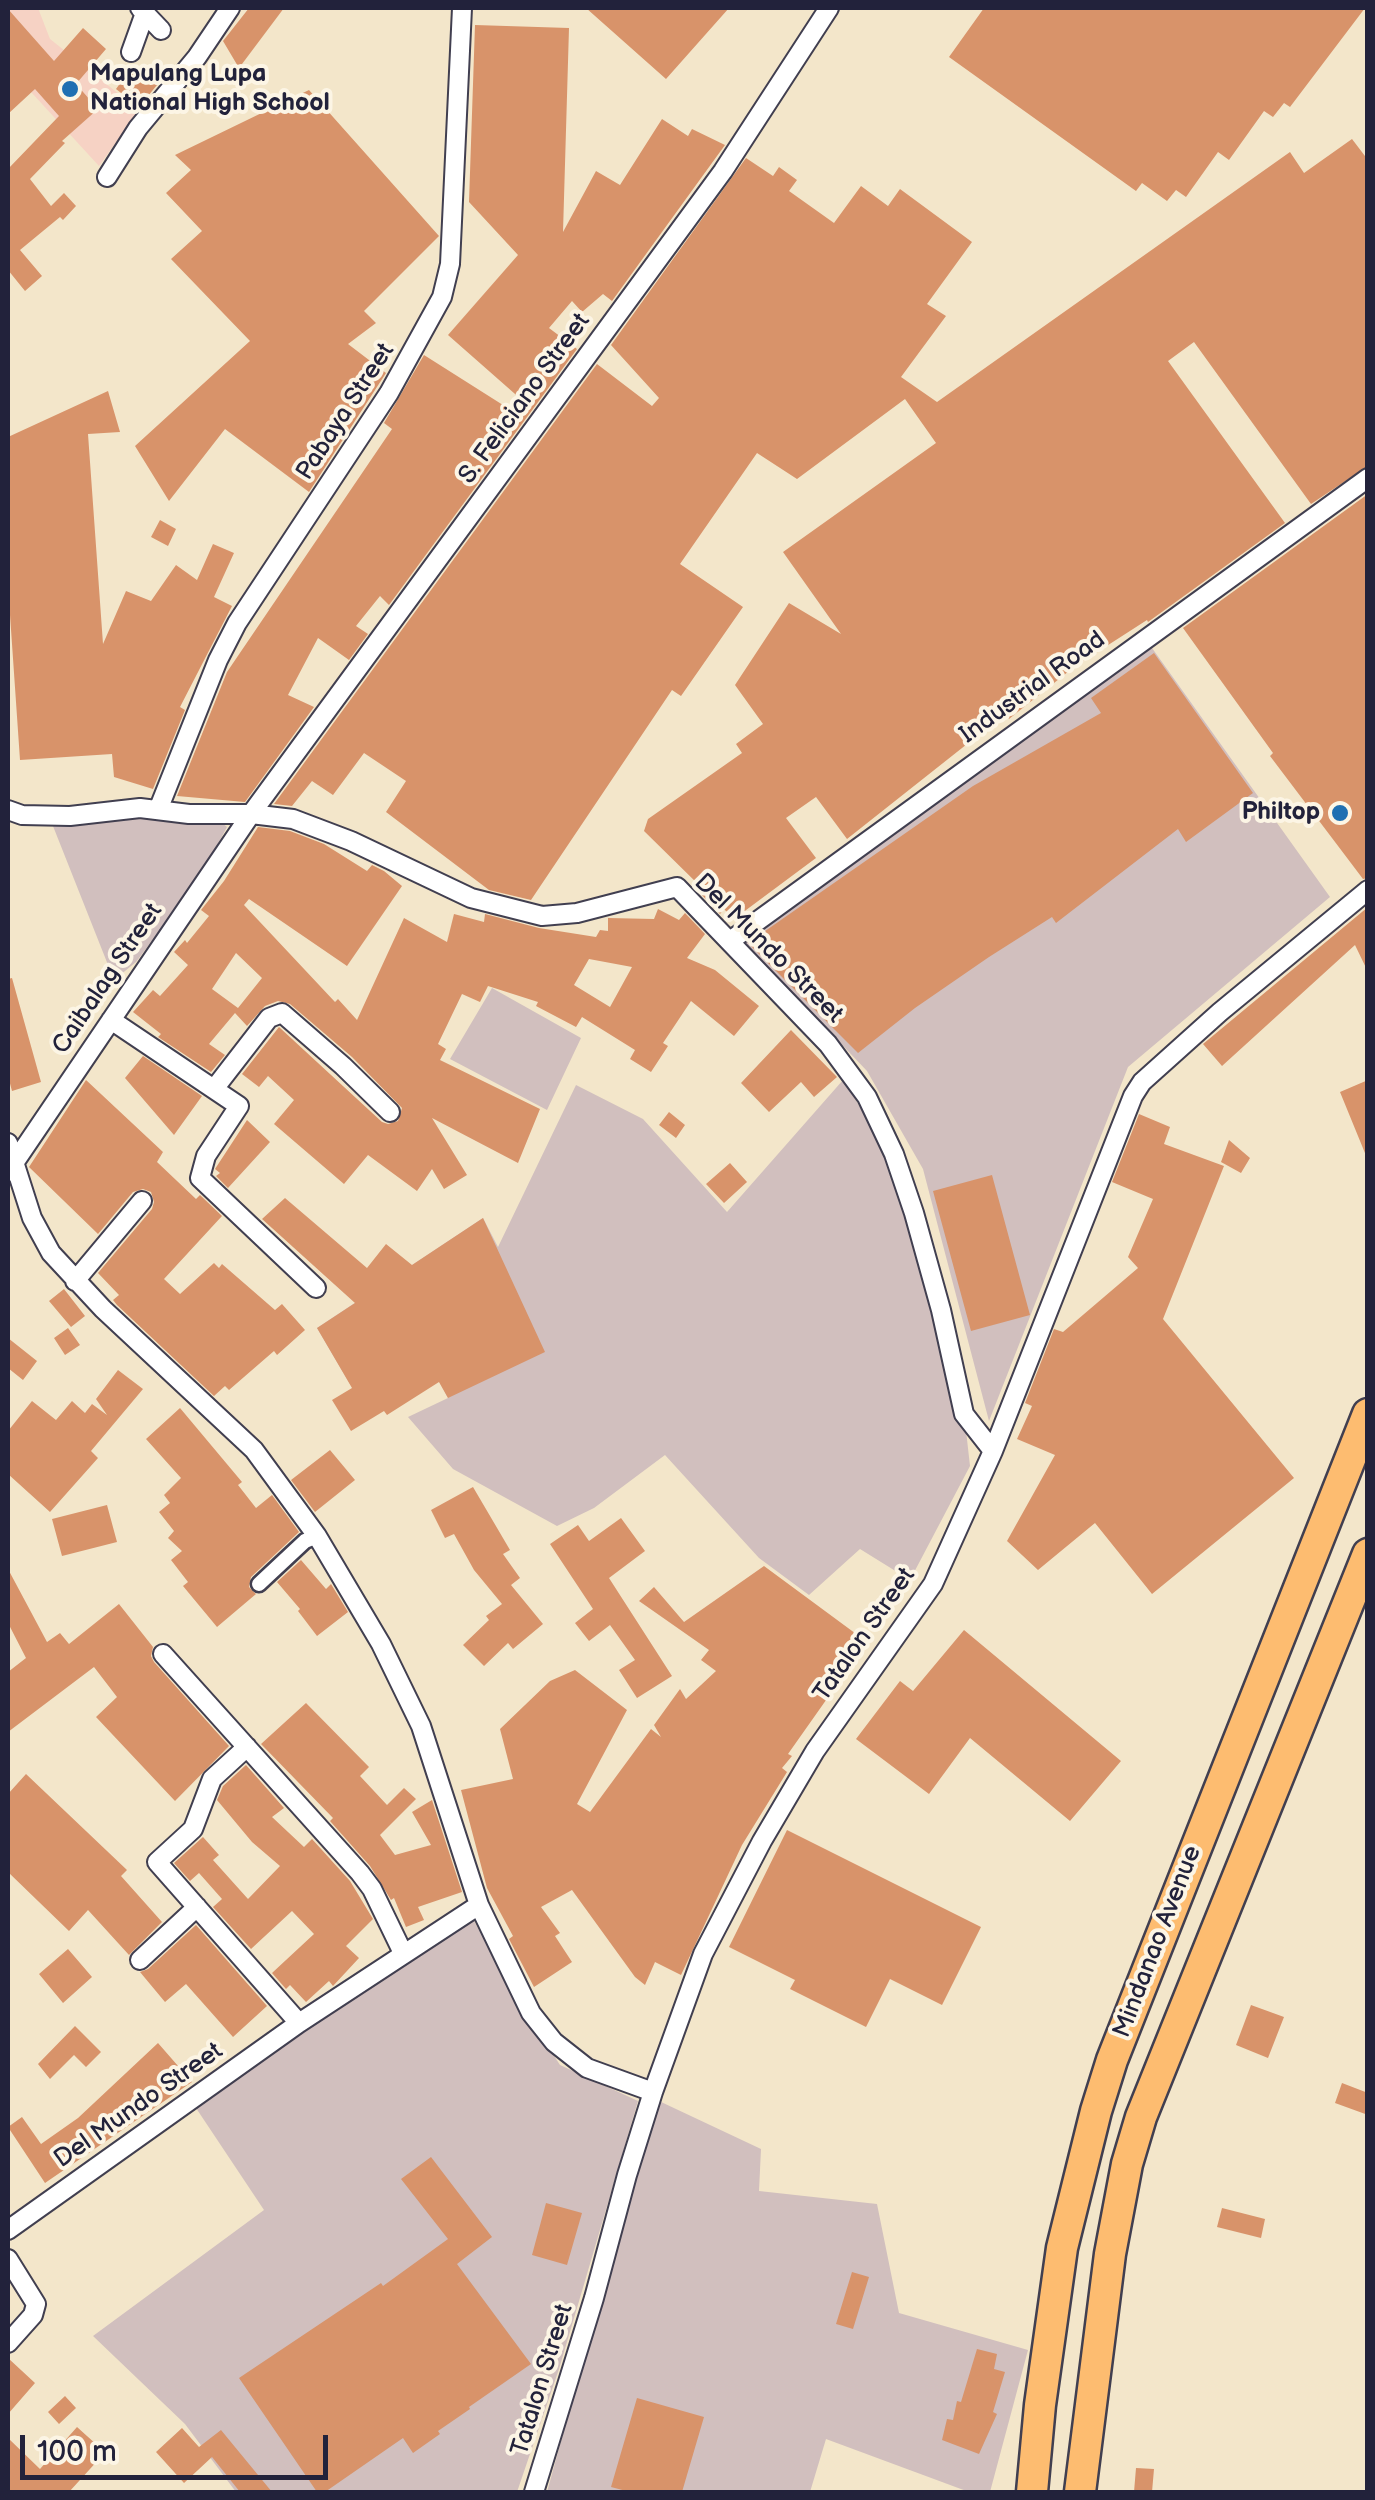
<!DOCTYPE html>
<html>
<head>
<meta charset="utf-8">
<style>
	body { margin:0 }
	#map { position:relative; width:1375px; height:2500px; overflow:hidden; background:#f3e6ca; font-family:"Balsamiq Sans",sans-serif }
	canvas { display:block }
	.frame { position:absolute; inset:0; border:10px solid #22223b; pointer-events:none }
	.scale { position:absolute; left:20px; top:2435px; width:308px; height:45px; box-sizing:border-box; border:5px solid #22223b; border-top:0; padding-left:12px; font-size:30px; line-height:35px; white-space:nowrap; color:#22223b; -webkit-text-stroke:8px #fcf5e5; paint-order:stroke }
</style>
</head>
<body>
<div id="map">
<canvas width="1375" height="2500"></canvas>
<div class="frame"></div>
<div class="scale">100 m</div>
</div>
<script>
const g = document.querySelector('canvas').getContext('2d');
g.lineJoin = 'round';
function paint(path, color) { g.fillStyle = color; g.fill(path, 'evenodd'); }
const poly = rows => new Path2D(rows.map(r => 'M' + r).join(''));
function strokePath(path, color, width, dash) { g.strokeStyle = color; g.lineWidth = width; g.lineCap = dash ? 'butt' : 'round'; g.setLineDash(dash || []); g.stroke(path); }
function label(font, color, halo, rows, align = 'center') {
  g.font = font + ' "Balsamiq Sans",sans-serif'; g.lineWidth = 8; g.setLineDash([]); g.textBaseline = 'middle'; g.strokeStyle = halo; g.fillStyle = color; for (const [text, x, y, turn = 0] of rows) {
    g.save(); g.translate(x, y); g.rotate((+turn || 0) * Math.PI / 180); g.textAlign = isNaN(turn) ? turn : align; if (halo) g.strokeText(text, 0, 0); g.fillText(text, 0, 0); g.restore();
  }
}
paint(poly([
	[8,8,38,8,50,39,139,110,99,166,8,67]
]), '#f6d2c4');
paint(poly([
	[1152,648,1330,897,1128,1067,989,1421,923,1169,867,1071,743,941],
	[146,811,183,824,222,823,227,827,200,877,136,962,114,980,51,821],
	[492,988,581,1038,547,1110,450,1059],
	[843,1080,891,1156,963,1404,970,1466,910,1580,860,1549,809,1595,759,1558,665,1455,594,1508,557,1526,453,1469,408,1417,448,1398,417,1340,350,1384,317,1328,483,1218,498,1247,576,1085,643,1119,727,1212],
	[469,1912,520,2004,560,2065,638,2101,559,2369,517,2492,236,2492,185,2424,93,2336,264,2210,194,2105],
	[659,2101,761,2149,759,2191,877,2204,899,2313,1028,2350,990,2492,969,2492,826,2439,810,2492,547,2492,626,2205]
]), '#d1bfbe');
paint(poly([
	[249,8,284,8,239,68,223,41],
	[586,8,729,8,666,79],
	[984,8,1365,8,1290,107,1284,103,1273,117,1264,111,1229,160,1218,152,1186,197,1176,190,1167,201,1142,183,1136,191,949,57],
	[8,9,54,61,83,28,106,49,76,84,98,109,62,141,65,143,30,179,51,206,64,193,76,206,63,220,60,217,20,250,42,276,25,291,8,270,8,169,59,116,35,89,8,114],
	[475,25,569,28,563,232,596,171,620,185,662,119,688,136,692,129,725,145,612,301,603,294,582,312,572,301,549,328,577,349,389,605,380,596,356,626,368,634,349,660,318,638,288,695,314,707,245,802,177,796,227,672,392,429,384,423,424,355,514,412,523,401,448,335,518,255,469,202],
	[132,67,157,85,139,107,116,89],
	[309,90,439,236,364,311,376,323,348,344,386,373,309,492,225,429,169,501,135,446,250,341,171,259,202,231,166,193,191,170,175,155],
	[1352,139,1368,160,1368,466,1311,504,1194,342,1168,361,1285,523,1148,622,1147,620,1074,667,1009,719,1005,714,847,839,816,797,786,818,816,858,734,919,724,909,720,914,700,893,703,889,644,831,648,819,742,753,736,744,763,724,735,685,789,603,841,634,783,552,936,443,905,399,797,479,757,453,680,564,743,607,681,696,672,690,531,900,489,890,386,812,406,781,364,753,333,795,312,781,292,806,274,804,597,364,652,406,659,398,611,345,746,158,773,176,779,167,797,180,789,191,834,223,861,186,888,206,900,189,972,242,927,304,946,316,901,377,937,402,1290,152,1304,173],
	[108,391,120,432,88,434,103,644,126,591,151,601,176,565,197,580,213,544,234,553,214,597,232,606,180,707,185,710,153,789,114,777,112,754,20,760,8,586,8,437],
	[1368,494,1368,878,1363,879,1270,756,1273,753,1183,628],
	[160,520,176,529,168,546,151,537],
	[1154,653,1253,793,1186,842,1178,829,1056,923,1052,917,989,957,915,1008,858,1053,748,943,973,786,1101,713,1091,698],
	[258,827,290,831,324,844,367,871,372,865,384,871,402,886,347,966,249,899,244,905,335,1002,338,999,357,1020,404,918,447,942,454,914,484,922,485,914,539,928,596,937,600,930,608,931,608,918,654,919,658,909,679,920,685,913,705,934,687,958,715,970,759,1006,734,1036,691,1001,663,1043,668,1046,651,1072,630,1059,635,1050,582,1017,576,1027,536,1006,538,1002,488,986,480,1002,462,994,438,1044,446,1049,440,1060,540,1109,518,1163,432,1118,467,1175,444,1189,432,1169,417,1191,368,1155,344,1184,274,1124,294,1100,268,1076,259,1087,242,1074,279,1027,382,1122,388,1124,398,1121,402,1108,352,1057,290,1004,278,1001,265,1006,247,1026,235,1013,209,1044,225,1055,211,1072,158,1037,161,1034,133,1012,153,990,160,996,188,965,174,952,185,940,187,943,209,916,201,910,224,881],
	[236,953,262,978,238,1008,212,989],
	[589,959,632,967,610,1007,574,985],
	[1368,907,1368,972,1355,945,1222,1066,1203,1044],
	[12,978,41,1082,12,1091,8,1076,8,979],
	[791,1030,837,1077,814,1097,801,1082,769,1112,741,1083],
	[143,1056,202,1096,174,1135,125,1078],
	[86,1080,163,1152,157,1162,196,1199,200,1195,222,1216,164,1279,180,1294,214,1263,219,1268,222,1264,275,1310,282,1304,305,1330,277,1355,274,1351,229,1390,225,1386,214,1396,117,1305,113,1300,119,1295,98,1273,152,1209,154,1202,151,1192,143,1189,133,1192,98,1234,29,1167],
	[1368,1080,1368,1158,1367,1158,1340,1092],
	[669,1112,685,1125,676,1138,659,1125],
	[1139,1114,1170,1127,1164,1144,1224,1166,1163,1319,1294,1478,1152,1594,1095,1523,1038,1570,1007,1541,1055,1455,1017,1439,1032,1406,1025,1403,1054,1329,1063,1332,1138,1268,1128,1257,1153,1199,1112,1182],
	[247,1120,270,1142,228,1188,216,1176,220,1173,215,1169],
	[1229,1140,1250,1158,1241,1173,1221,1162],
	[730,1163,747,1182,724,1203,706,1184],
	[992,1175,1030,1315,971,1331,933,1191],
	[285,1198,367,1268,386,1244,412,1265,483,1218,545,1352,448,1398,439,1382,387,1415,384,1411,351,1431,332,1400,352,1388,317,1328,355,1303,262,1219],
	[64,1289,85,1316,71,1327,49,1301],
	[68,1328,80,1345,65,1355,54,1338],
	[8,1338,37,1361,23,1380,8,1368],
	[118,1370,143,1389,91,1451,98,1458,50,1512,8,1474,8,1431,32,1401,56,1420,72,1401,85,1413,92,1404,107,1415,96,1399],
	[180,1408,242,1482,238,1485,256,1508,272,1495,299,1532,251,1577,249,1587,256,1594,217,1627,183,1586,188,1582,171,1560,182,1551,168,1538,174,1531,159,1512,170,1503,164,1495,181,1478,146,1439],
	[330,1450,355,1480,315,1512,291,1480],
	[473,1487,510,1550,503,1554,520,1578,511,1585,543,1624,513,1649,508,1643,484,1666,463,1645,489,1620,486,1616,502,1604,474,1570,454,1534,445,1538,431,1510],
	[107,1505,117,1542,62,1556,52,1519],
	[621,1518,645,1551,609,1578,672,1676,637,1698,619,1670,635,1660,610,1625,589,1641,575,1623,593,1609,550,1544,578,1525,589,1541],
	[301,1560,326,1589,331,1584,348,1612,317,1636,298,1611,300,1609,277,1582],
	[764,1566,867,1642,788,1754,792,1756,782,1768,787,1772,742,1845,681,1975,655,1962,645,1985,635,1977,572,1890,541,1907,560,1933,555,1936,572,1962,534,1987,509,1939,513,1936,487,1888,461,1790,513,1779,500,1729,550,1681,575,1670,627,1710,577,1804,590,1812,651,1729,661,1737,654,1725,680,1689,686,1699,716,1671,701,1660,709,1650,639,1601,654,1587,684,1622],
	[8,1569,47,1642,60,1633,69,1644,119,1604,153,1647,151,1656,154,1662,229,1746,175,1801,96,1717,117,1697,94,1667,8,1732,8,1672,26,1658,8,1623],
	[964,1630,1121,1761,1070,1821,970,1738,929,1794,856,1739,900,1681,913,1691],
	[306,1703,369,1767,360,1776,387,1805,404,1788,416,1799,380,1835,395,1855,431,1845,412,1812,432,1800,462,1892,418,1907,424,1920,406,1927,394,1898,391,1900,370,1866,330,1821,333,1818,261,1744],
	[246,1765,284,1808,272,1817,304,1847,312,1839,350,1881,373,1919,346,1946,359,1958,333,1986,329,1981,306,2002,290,1985,286,1989,272,1973,314,1934,292,1911,251,1949,213,1907,222,1899,199,1873,190,1881,174,1863,203,1837,219,1855,213,1860,248,1899,280,1866,252,1842,217,1800,223,1786],
	[26,1774,127,1870,121,1876,162,1922,129,1955,88,1910,69,1931,8,1872,8,1794],
	[787,1830,981,1927,942,2005,890,1979,866,2027,790,1989,795,1980,729,1947],
	[196,1925,267,2006,233,2037,186,1984,165,2002,140,1972,148,1969],
	[68,1949,92,1977,63,2003,39,1974],
	[1251,2005,1284,2017,1268,2058,1236,2045],
	[75,2026,101,2052,86,2067,74,2055,50,2079,38,2064],
	[158,2043,192,2082,45,2183,8,2127,22,2117,41,2144,78,2118],
	[1342,2083,1368,2093,1368,2115,1335,2103],
	[431,2157,492,2237,457,2264,531,2364,469,2407,470,2409,438,2431,440,2434,413,2453,403,2438,325,2492,317,2492,239,2378,381,2283,383,2286,448,2239,401,2179],
	[546,2203,582,2213,567,2265,532,2255],
	[1222,2208,1265,2219,1261,2238,1217,2227],
	[852,2272,869,2277,853,2329,836,2324],
	[977,2349,997,2354,994,2369,1005,2372,993,2412,997,2414,979,2454,942,2440,947,2419,953,2420,957,2401,961,2402],
	[8,2358,35,2383,8,2414],
	[65,2396,76,2408,59,2424,48,2412],
	[637,2398,704,2417,682,2492,630,2492,611,2487],
	[77,2427,97,2445,92,2451,100,2458,69,2492,8,2492,8,2438,40,2469],
	[182,2428,199,2447,221,2430,272,2492,240,2492,212,2457,184,2483,156,2452],
	[1136,2468,1154,2469,1152,2492,1134,2492]
]), '#d8936a');
const pedestrian = poly([
	[259,1584,305,1541,317,1536]
]);
const minor = poly([
	[140,8,161,30],
	[131,52,145,13],
	[107,177,138,128,197,57,230,8],
	[8,810,22,815,70,816,140,808,189,814,251,814,293,819,351,841,471,898,542,916,577,913,677,887,828,1044,867,1097,894,1154,914,1213,941,1310,964,1414,993,1451],
	[158,810,218,660,237,623,389,393,442,297,450,264,462,8],
	[730,941,1368,478],
	[111,1020,239,1106,206,1156,200,1178,316,1288],
	[214,1089,269,1018,282,1013,343,1066,390,1112],
	[8,1143,32,1218,51,1253,103,1309,254,1450,317,1536,381,1644,421,1726,479,1905,531,2013,554,2042,587,2068,653,2092],
	[8,1172,251,814,723,171,829,8],
	[75,1281,142,1201],
	[163,1654,360,1873,372,1889,403,1953],
	[247,1747,212,1779,193,1829,157,1862,299,2023],
	[140,1960,197,1907],
	[8,2230,299,2023,479,1905],
	[8,2259,36,2304,33,2315,8,2343],
	[534,2492,594,2298,627,2175,653,2092,703,1954,762,1841,815,1751,933,1584,993,1451,1133,1096,1142,1082,1220,1012,1368,890]
]);
const primary = poly([
	[1032,2492,1040,2405,1062,2248,1096,2111,1112,2060,1368,1414],
	[1080,2492,1110,2254,1127,2164,1141,2117,1368,1554]
]);
strokePath(pedestrian, '#413f50', 19);
strokePath(minor, '#413f50', 22);
strokePath(primary, '#413f50', 35);
strokePath(pedestrian, '#fff', 14);
strokePath(minor, '#fff', 18);
strokePath(primary, '#fdbc70', 30);
for (const [x, y, r, color] of [
	[70,89,10,"#1f6fb2"],
	[1340,813,10,"#1f6fb2"]
]) { const dot = new Path2D(); dot.arc(x, y, r, 0, 2 * Math.PI); g.fillStyle = color; g.fill(dot); strokePath(dot, '#fcf5e5', 4); }
label('bold 25px', '#22223b', '#fcf5e5', [
	["Mapulang Lupa",90,75],
	["National High School",90,104],
	["Philtop",1320,813,"right"]
], 'left');
label('25px', '#22223b', '#fcf5e5', [
	["S. Feliciano Street",525,399,-54],
	["Pabaya Street",346,412,-57],
	["Industrial Road",1033,688,-36],
	["Del Mundo Street",768,949,45],
	["Caibalag Street",108,979,-56],
	["Tatalon Street",865,1635,-55],
	["Mindanao Avenue",1158,1942,-69],
	["Del Mundo Street",139,2106,-35],
	["Tatalon Street",543,2380,-73]
]);
</script>
</body>
</html>
